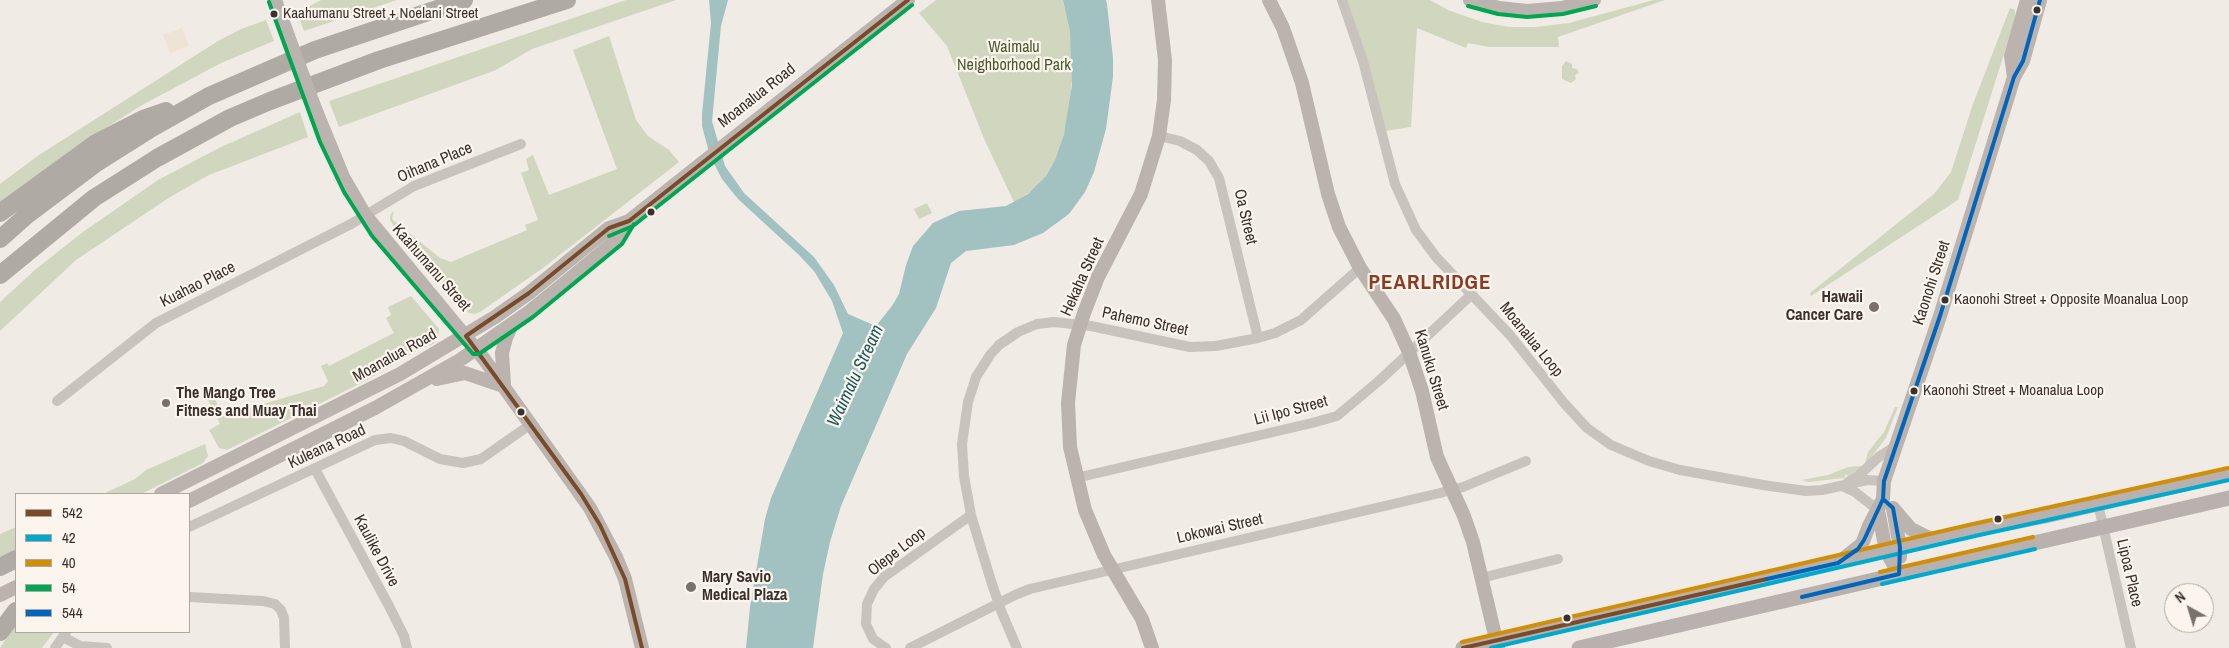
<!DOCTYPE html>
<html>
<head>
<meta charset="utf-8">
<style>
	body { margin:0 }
	#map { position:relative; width:2229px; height:648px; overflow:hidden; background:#f0ebe5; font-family:"Archivo Narrow",sans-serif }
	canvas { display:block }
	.legend { position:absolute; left:15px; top:493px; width:175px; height:140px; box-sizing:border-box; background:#fbf5ee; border:1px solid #aea6a0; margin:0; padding:6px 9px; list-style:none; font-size:15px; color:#3b302b }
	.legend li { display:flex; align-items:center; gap:10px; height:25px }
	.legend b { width:25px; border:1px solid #aea6a0 }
	.north { position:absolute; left:2164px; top:583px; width:50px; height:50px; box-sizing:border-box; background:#fbf5ee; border:1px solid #aea6a0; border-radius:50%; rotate:321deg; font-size:14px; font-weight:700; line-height:20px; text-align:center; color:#3b302b }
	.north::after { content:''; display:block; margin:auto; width:18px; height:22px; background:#7a716c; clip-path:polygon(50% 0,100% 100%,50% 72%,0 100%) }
</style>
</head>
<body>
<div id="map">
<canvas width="2229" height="648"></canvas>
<ul class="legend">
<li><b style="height:6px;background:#7a4b2a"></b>542</li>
<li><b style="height:6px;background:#00a9ce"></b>42</li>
<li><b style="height:6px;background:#d18e09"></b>40</li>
<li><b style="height:6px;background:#00a651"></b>54</li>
<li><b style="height:6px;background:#0065bd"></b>544</li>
</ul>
<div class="north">N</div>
</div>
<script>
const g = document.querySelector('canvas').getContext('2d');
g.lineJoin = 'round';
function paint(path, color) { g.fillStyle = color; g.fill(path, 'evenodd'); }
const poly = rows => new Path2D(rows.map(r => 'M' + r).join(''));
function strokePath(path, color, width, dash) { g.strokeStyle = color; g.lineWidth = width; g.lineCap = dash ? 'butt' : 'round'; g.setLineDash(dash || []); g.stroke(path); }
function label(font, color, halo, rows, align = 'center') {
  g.font = font + ' "Archivo Narrow",sans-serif'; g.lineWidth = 4.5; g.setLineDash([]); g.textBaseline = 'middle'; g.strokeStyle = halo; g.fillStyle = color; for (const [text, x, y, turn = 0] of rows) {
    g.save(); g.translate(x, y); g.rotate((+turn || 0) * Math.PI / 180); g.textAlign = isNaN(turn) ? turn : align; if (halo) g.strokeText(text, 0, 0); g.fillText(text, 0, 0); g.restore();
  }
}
paint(poly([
	[321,0,397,0,304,31,297,13],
	[626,0,676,0,532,49,496,70,339,127,329,101],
	[936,0,1063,0,1070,32,1073,67,1070,103,1064,134,1055,160,1046,176,1035,189,1014,202,985,141,947,46,919,13],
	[1347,0,1430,0,1448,10,1482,22,1509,27,1536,27,1569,23,1654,0,1665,0,1558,37,1559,47,1489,47,1468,43,1466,48,1417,28,1411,127,1385,131,1368,61],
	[2010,8,2015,10,2015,19,1958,200,1811,296,1810,293,1934,194,1951,172,1973,104],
	[266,20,274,41,221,63,144,104,74,148,0,204,0,184,39,155,218,41,241,29],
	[609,36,636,120,648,136,669,150,679,162,543,268,480,312,474,314,469,313,395,228,390,220,390,215,394,211,392,219,440,258,451,262,527,230,525,225,538,220,521,173,529,170,526,159,533,155,549,195,617,169,573,50],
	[1566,61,1572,64,1572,68,1577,69,1579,73,1575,75,1576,79,1571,83,1562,79,1562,66],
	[300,112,308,137,209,175,170,197,76,260,0,331,0,302,36,269,83,232,158,180,221,147],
	[927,203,932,213,919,219,914,209],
	[411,296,439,329,438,337,433,344,420,349,367,380,227,450,219,448,209,430,220,424,208,400,214,397,223,416,324,386,328,381,321,366,327,363,329,366,394,333,386,318,391,315,388,307],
	[1895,407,1898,407,1886,438,1866,464,1865,463,1868,452,1884,432],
	[205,444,208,456,203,463,141,494,103,494,135,479,146,470],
	[1862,466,1863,467,1848,476,1846,474,1844,478,1809,482,1802,480,1828,475,1848,467],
	[16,527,16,553,0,561,0,534],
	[16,623,16,632,54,632,42,648,0,648]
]), '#d1d6bf');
paint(poly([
	[182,28,189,46,170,53,163,35]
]), '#eee3d5');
paint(poly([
	[709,0,728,0,721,26,712,121,725,166,744,193,814,257,834,285,848,314,876,326,892,306,899,294,906,265,913,246,933,223,959,211,1006,206,1028,194,1046,176,1055,160,1064,134,1072,85,1070,32,1063,0,1106,0,1107,4,1113,58,1113,77,1106,129,1094,172,1085,192,1069,214,1043,233,1014,245,966,251,951,263,936,308,907,354,841,506,830,542,823,574,813,648,746,648,750,607,765,519,771,498,843,333,832,301,814,271,799,255,738,199,722,179,710,156,702,126,702,114,711,23]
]), '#a1c2c1');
strokePath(poly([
	[1342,0,1363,61,1395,184,1416,230,1436,257,1510,335,1564,403,1587,428,1611,445,1649,461,1680,470,1763,485,1806,491,1822,490,1867,480,1884,481],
	[1159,136,1180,141,1197,150,1209,161,1219,178,1258,338],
	[57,401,156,323,351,224,414,186,521,144],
	[315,469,389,606,404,636,407,648],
	[1076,478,1312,423,1337,416,1380,380,1472,294],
	[1848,482,1858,476,1880,456,1896,446],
	[1842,486,1855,492,1878,510],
	[2098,504,2131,648],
	[189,527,375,440,391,438,404,441,440,459,463,463,481,459,531,424],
	[1481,578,1558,559],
	[189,597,263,601,275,604,281,610,284,618,285,648],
	[63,637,80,646,107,648],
	[55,648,66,632],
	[886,648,873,639,866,624,867,604,874,589,884,577,971,515],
	[910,648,1015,595,1030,589,1440,493,1463,487,1526,461],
	[1017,648,1002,613,991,581,971,515,964,476,962,444,968,402,976,377,990,355,999,345,1018,332,1037,324,1054,322,1091,326,1190,347,1216,346,1258,338,1275,333,1301,320,1360,268]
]), '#c9c3be', 10);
strokePath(poly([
	[275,0,288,36],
	[1269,0,1283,28,1302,83,1328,194,1339,227,1360,268,1394,319,1409,352,1422,391,1437,457,1464,516,1473,542,1498,648],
	[1470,0,1499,8,1527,11,1562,8,1594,0],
	[2014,77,2011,56,2027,0],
	[316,111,343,177,365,215,484,359,590,508,616,557,625,579,642,648],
	[437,379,465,373,503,386],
	[504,385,502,353,506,338,512,324],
	[161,494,400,374,495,317,529,293,609,228,629,221,908,0],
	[189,501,375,408,460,360,529,312,571,278,618,239,629,221],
	[1893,508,1900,547,1900,557],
	[1893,508,1911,529,1933,540],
	[1878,510,1886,551,1899,574],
	[1843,559,1862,544,1869,526,1883,499,1884,481,1940,316,2014,77,2023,61,2040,0],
	[0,595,16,587],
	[1152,648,1142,619,1104,555,1085,510,1070,447,1068,403,1074,345,1084,313,1098,277,1141,194,1159,136,1164,100,1165,60,1158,0]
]), '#bab3ae', 14);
strokePath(poly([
	[1463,648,1974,530,2045,516,2229,474],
	[1579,648,2229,498]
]), '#b8b1ad', 15);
strokePath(poly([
	[0,213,96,143,143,119,166,111],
	[0,239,27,215,95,164,152,128,209,96,315,50,464,0],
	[0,275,94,198,157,158,230,118,270,101,379,60,567,0],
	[0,567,16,559],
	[0,632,16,611]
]), '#afaaa4', 18);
strokePath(poly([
	[288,36,316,111]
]), '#bab3ae', 14);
strokePath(poly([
	[642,648,625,579,600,525,581,494,466,336,529,293,609,228,629,221,908,0],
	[1463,648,1767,579]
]), '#7a4b2a', 4);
strokePath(poly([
	[1882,584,2035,549],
	[1491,648,1975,536,2229,480]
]), '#00a9ce', 4);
strokePath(poly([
	[1880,572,2033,537],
	[1462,642,1973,524,2228,468]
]), '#d18e09', 4);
strokePath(poly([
	[269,2,320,142,344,192,372,236,473,354,479,354,533,317,622,244,634,224],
	[1468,6,1498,14,1527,17,1563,14,1596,6],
	[609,236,633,226,912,5]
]), '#00a651', 4);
strokePath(poly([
	[1767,579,1838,563,1858,549,1864,540,1883,499,1884,481,1940,316,2014,77,2023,61,2040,0],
	[1802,597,1899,574,1900,547,1893,508,1883,499]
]), '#0065bd', 4);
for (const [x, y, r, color] of [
	[2037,10,4.5,"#3b302b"],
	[274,14,4.5,"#3b302b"],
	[651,212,4.5,"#3b302b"],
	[1945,300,4.5,"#3b302b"],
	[1874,307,6,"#7a716c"],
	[1914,391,4.5,"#3b302b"],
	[166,403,5,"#7a716c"],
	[521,412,4.5,"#3b302b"],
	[1998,519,4.5,"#3b302b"],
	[691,587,6,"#7a716c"],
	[1567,618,4.5,"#3b302b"]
]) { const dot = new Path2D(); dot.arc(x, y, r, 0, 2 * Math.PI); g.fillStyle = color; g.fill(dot); strokePath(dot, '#fbf5ee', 2); }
label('15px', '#3b302b', '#fbf5ee', [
	["Kaahumanu Street + Noelani Street",283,14],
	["Kaonohi Street + Opposite Moanalua Loop",1954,300],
	["Kaonohi Street + Moanalua Loop",1923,391]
], 'left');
label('16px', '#4a5a2e', '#fbf5ee', [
	["Waimalu",1014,48],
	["Neighborhood Park",1014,66]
]);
label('16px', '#3b302b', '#fbf5ee', [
	["Moanalua Road",757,96,-38],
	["Oihana Place",435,163,-23],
	["Oa Street",1245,217,77],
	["Kaahumanu Street",431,268,49],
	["Hekaha Street",1083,277,-66],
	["Kaonohi Street",1932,283,-72],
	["Kuahao Place",198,285,-27],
	["Pahemo Street",1145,322,12],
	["Moanalua Loop",1531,340,51],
	["Moanalua Road",395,356,-29],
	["Kanuku Street",1431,370,73],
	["Lii Ipo Street",1291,411,-15],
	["Kuleana Road",327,447,-25],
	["Lokowai Street",1220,529,-13],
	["Kaulike Drive",376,551,62],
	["Olepe Loop",897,552,-38],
	["Lipoa Place",2129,573,77]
]);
label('bold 16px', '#3b302b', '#fbf5ee', [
	["Hawaii",1863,298,"right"],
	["Cancer Care",1863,316,"right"],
	["The Mango Tree",176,394],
	["Fitness and Muay Thai",176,412],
	["Mary Savio",702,578],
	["Medical Plaza",702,596]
], 'left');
label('italic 18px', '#1f5a5e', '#fbf5ee', [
	["Waimalu Stream",856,376,-65]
]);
g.letterSpacing = '1px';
label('bold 21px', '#8c3b22', '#fbf5ee', [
	["PEARLRIDGE",1430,283]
]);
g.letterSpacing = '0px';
</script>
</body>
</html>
